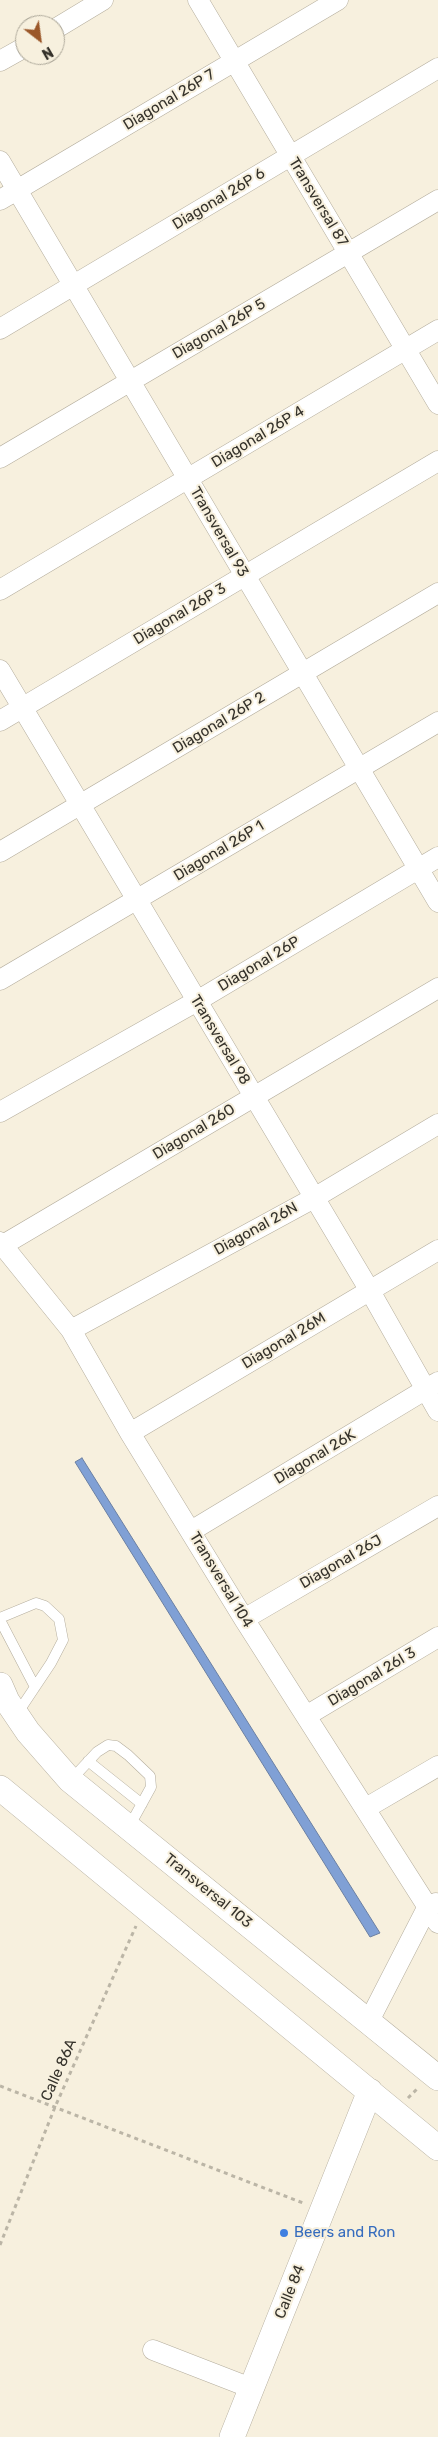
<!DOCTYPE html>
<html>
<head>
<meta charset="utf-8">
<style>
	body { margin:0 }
	#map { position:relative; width:438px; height:2437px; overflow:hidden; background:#f7f0de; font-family:Rubik,sans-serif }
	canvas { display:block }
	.north { position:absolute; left:15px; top:15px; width:50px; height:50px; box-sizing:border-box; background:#f7f0de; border:1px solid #a9a496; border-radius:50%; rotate:150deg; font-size:14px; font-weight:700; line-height:20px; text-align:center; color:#35322b }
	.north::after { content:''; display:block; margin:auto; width:18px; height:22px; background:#9b5729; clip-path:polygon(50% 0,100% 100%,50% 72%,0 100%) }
</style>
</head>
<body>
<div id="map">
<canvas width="438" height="2437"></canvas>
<div class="north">N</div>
</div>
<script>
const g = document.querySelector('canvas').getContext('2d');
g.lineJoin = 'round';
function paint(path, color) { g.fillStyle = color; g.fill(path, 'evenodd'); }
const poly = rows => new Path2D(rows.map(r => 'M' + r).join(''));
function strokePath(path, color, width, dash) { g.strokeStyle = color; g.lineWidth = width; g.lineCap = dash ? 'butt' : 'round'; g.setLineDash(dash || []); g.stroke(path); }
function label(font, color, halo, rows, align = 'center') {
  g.font = font + ' Rubik,sans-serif'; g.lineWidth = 4; g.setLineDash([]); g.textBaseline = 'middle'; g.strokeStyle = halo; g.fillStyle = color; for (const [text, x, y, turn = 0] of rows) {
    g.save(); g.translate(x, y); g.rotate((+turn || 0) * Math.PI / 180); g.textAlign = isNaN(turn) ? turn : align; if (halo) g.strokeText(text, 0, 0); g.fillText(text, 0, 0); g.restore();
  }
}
const water = poly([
	[82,1458,380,1933,370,1937,75,1462,82,1458]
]);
paint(water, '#80a0d5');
strokePath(water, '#6a7fa2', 1);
const service = poly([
	[0,1618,36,1603,45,1606,59,1619,63,1640,51,1663,17,1714],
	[0,1620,35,1687],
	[88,1761,142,1804],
	[71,1780,97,1752,108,1745,116,1746,128,1755,150,1776,151,1787,129,1827]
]);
const minor = poly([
	[198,0,438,404],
	[55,29,103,0],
	[0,61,25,47],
	[0,161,438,902],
	[0,200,338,0],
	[0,329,438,68],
	[0,458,438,200],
	[0,590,438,330],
	[0,670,370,1291,438,1411],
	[0,721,438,461],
	[0,852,438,593],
	[0,980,438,722],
	[0,1112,197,1001,438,857],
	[0,1242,71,1330,130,1433,244,1619,438,1923],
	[3,1245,438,988],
	[71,1330,314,1198,438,1124],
	[130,1433,438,1250],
	[191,1531,438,1382],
	[244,1619,438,1506],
	[306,1716,438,1637],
	[366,1808,438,1766],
	[369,2021,427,1908,436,1903],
	[153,2350,251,2388]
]);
const tertiary = poly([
	[0,1685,7,1701,28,1732,70,1780,438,2078],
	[0,1788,438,2148],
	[232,2437,370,2091]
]);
strokePath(service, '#b4ad9d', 11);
strokePath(minor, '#b4ad9d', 21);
strokePath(tertiary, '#b4ad9d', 26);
strokePath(poly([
	[0,2086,303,2203],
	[408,2098,418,2088],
	[0,2245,55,2107,136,1926]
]), '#bbb5a6', 3, [4, 4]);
strokePath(service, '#fff', 10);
strokePath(minor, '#fff', 20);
strokePath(tertiary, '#fff', 25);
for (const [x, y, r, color] of [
	[284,2233,5,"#3f7fe0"]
]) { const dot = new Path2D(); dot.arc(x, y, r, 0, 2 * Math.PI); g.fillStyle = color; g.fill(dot); strokePath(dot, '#f7f0de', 2); }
label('15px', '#35322b', '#f7f0de', [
	["Diagonal 26P 7",169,100,-31],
	["Diagonal 26P 6",219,199,-31],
	["Transversal 87",318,202,59],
	["Diagonal 26P 5",219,329,-30],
	["Diagonal 26P 4",258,437,-31],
	["Transversal 93",219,532,60],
	["Diagonal 26P 3",180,614,-31],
	["Diagonal 26P 2",219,723,-31],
	["Diagonal 26P 1",219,851,-31],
	["Diagonal 26P",259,964,-31],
	["Transversal 98",220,1040,59],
	["Diagonal 26O",194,1132,-31],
	["Diagonal 26N",256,1229,-29],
	["Diagonal 26M",284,1341,-31],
	["Diagonal 26K",315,1457,-31],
	["Diagonal 26J",341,1562,-30],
	["Transversal 104",221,1580,59],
	["Diagonal 26I 3",372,1677,-31],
	["Transversal 103",208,1891,39],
	["Calle 86A",59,2070,-66],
	["Calle 84",290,2292,-68]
]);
label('15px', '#366cbe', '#f7f0de', [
	["Beers and Ron",294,2233]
], 'left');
</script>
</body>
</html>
